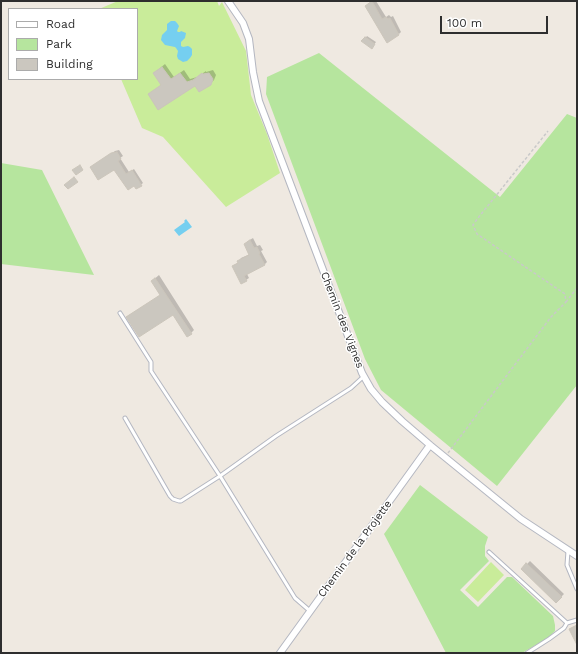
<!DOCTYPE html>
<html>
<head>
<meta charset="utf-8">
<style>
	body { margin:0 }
	#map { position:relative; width:578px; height:654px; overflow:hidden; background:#efe9e1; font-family:"Work Sans",sans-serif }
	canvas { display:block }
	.frame { position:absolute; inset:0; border:2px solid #2e2e2e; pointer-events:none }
	.legend { position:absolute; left:8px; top:8px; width:130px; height:72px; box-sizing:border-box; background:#fff; border:1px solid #ababab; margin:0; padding:5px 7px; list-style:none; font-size:12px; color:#2e2e2e }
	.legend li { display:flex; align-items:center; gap:8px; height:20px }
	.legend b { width:20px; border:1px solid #ababab }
	.scale { position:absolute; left:440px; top:16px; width:108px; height:18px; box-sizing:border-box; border:2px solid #2e2e2e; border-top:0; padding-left:5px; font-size:12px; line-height:14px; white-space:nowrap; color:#2e2e2e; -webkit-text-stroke:3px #fff; paint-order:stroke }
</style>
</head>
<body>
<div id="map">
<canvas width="578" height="654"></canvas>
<div class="frame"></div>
<ul class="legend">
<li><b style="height:5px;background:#fff"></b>Road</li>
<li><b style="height:11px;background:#b6e59e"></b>Park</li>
<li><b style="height:11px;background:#cbc7bf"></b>Building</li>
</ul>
<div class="scale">100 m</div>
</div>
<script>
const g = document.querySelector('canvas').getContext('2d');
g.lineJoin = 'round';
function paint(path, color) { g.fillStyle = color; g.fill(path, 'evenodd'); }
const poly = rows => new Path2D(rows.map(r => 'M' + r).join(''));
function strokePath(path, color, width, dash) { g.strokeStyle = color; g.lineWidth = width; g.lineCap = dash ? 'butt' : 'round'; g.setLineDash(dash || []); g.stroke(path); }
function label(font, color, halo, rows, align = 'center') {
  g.font = font + ' "Work Sans",sans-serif'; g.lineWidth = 3; g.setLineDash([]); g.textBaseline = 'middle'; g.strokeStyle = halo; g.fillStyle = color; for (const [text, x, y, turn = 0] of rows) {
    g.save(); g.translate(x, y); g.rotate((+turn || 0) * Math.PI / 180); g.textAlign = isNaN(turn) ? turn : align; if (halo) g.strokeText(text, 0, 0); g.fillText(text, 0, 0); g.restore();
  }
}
paint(poly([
	[319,53,500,197,567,114,577,118,577,385,497,486,381,390,365,359,266,94,267,77],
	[1,163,42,170,94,275,1,264],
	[420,485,488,537,485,546,485,556,489,561,460,590,478,607,507,577,512,577,553,616,555,625,555,631,548,638,522,653,446,653,384,534]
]), '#b6e59e');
paint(poly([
	[118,1,217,1,219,6,222,2,246,51,251,95,267,134,280,173,226,207,163,137,142,128,121,79,137,79,137,9,99,9],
	[491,562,504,575,478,602,465,590]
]), '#c9ec9a');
paint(poly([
	[171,21,175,21,177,23,179,26,177,31,178,32,180,32,181,31,186,33,185,38,181,42,181,46,183,47,188,46,190,47,192,49,192,55,190,58,187,61,183,62,178,59,177,56,178,51,176,48,175,47,165,45,161,40,162,35,167,30,167,24],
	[186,219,192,227,179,236,174,230,185,222,184,221]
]), '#75cff0');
paint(poly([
	[372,1,376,1,386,17,389,15,391,17,393,16,401,32,399,34,366,6],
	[367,36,376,42,373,46,363,41],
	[165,64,174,77,184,70,190,79,197,77,206,71,206,72,213,70,216,75,214,80,210,84,195,85,162,85,154,73],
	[119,150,123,156,120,158,129,172,134,169,143,183,137,188,114,168,94,165,115,151],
	[253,238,257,246,260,245,263,250,261,251,267,262,264,265,247,274,249,278,246,280,233,266,239,262,239,261,241,258,250,254,245,244,248,241],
	[159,275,194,330,191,333,174,314,127,317,131,314,161,295,152,281],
	[530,561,564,594,556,602,522,569]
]), '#0003');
const building = poly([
	[372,1,382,19,386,17,388,19,390,18,399,35,387,43,365,6,372,1],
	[365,37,375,44,372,49,361,41,365,37],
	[162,67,171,79,180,73,187,82,193,80,202,73,203,74,209,73,213,79,211,85,199,92,195,86,158,110,148,94,161,85,153,73,162,67],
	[117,152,121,159,118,161,126,174,132,170,142,186,136,189,134,186,128,190,114,170,98,180,90,167,111,153,117,152],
	[80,165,83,170,76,175,72,170,80,165],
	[74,177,78,182,68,189,64,185,74,177],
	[250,240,254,248,257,247,260,253,259,254,265,265,244,276,247,281,241,284,232,266,238,263,237,261,249,255,244,244,250,240],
	[155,278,192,334,187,337,173,315,139,337,126,317,160,295,151,281,155,278],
	[526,563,562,597,556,603,521,569,526,563],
	[577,625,577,645,569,629,577,625]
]);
paint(building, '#cbc7bf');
strokePath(building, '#cbc5ba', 1);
const lane = poly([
	[120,313,151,362,151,371,220,476,295,598,310,611],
	[125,418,170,496,173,499,179,501,181,501,220,476,276,436,351,388,363,377],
	[568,551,567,565,577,589],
	[489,552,567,623,577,620],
	[527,653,549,639,564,628,567,623]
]);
const street = poly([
	[228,1,243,23,249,39,253,72,259,101,362,373,371,389,382,402,402,421,430,445,521,519,577,556],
	[280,653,430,445]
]);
strokePath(lane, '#b4b7c1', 5);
strokePath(street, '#b4b7c1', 8);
strokePath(poly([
	[566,302,577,288],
	[448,453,551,317,566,302,565,294,477,234,473,225,478,218,548,131]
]), '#c9c9c9', 1.5, [3, 2]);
strokePath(lane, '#fff', 3);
strokePath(street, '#fff', 6);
label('11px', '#2e2e2e', '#fff', [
	["Chemin des Vignes",342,320,69],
	["Chemin de la Projette",355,549,-54]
]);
</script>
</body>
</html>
